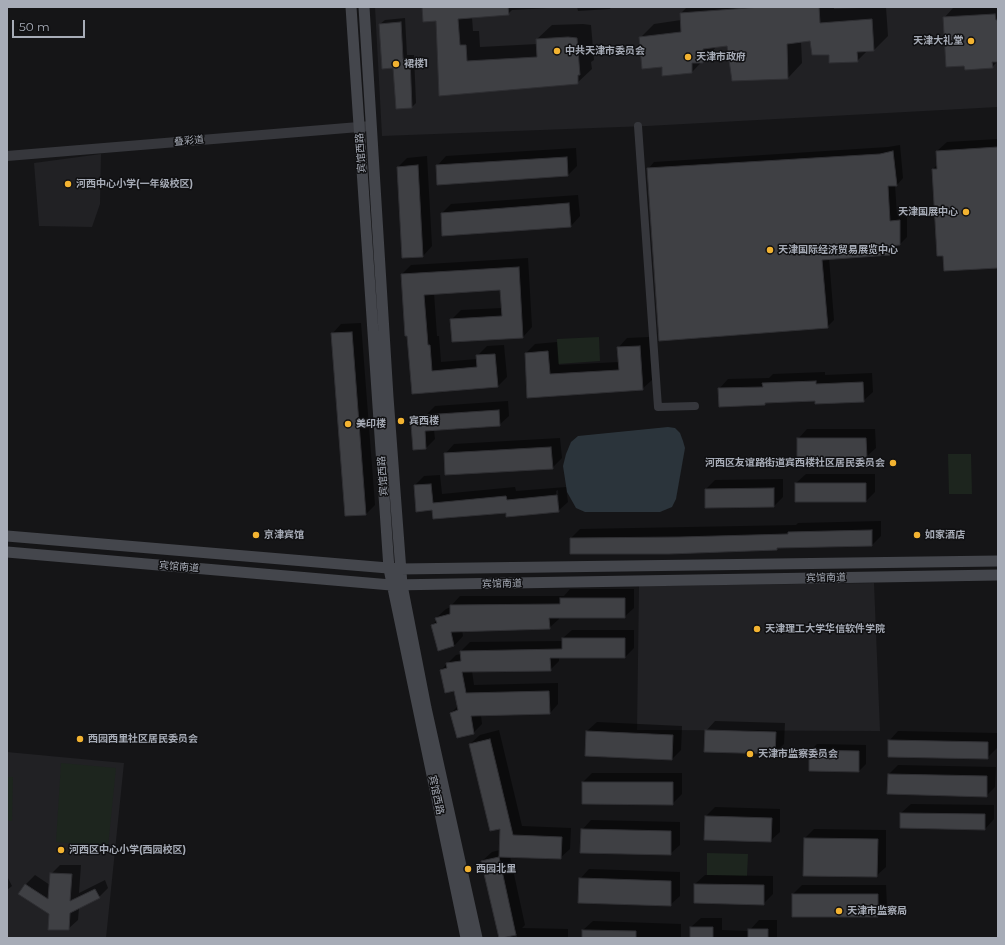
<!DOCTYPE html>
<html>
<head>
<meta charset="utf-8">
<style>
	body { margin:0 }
	#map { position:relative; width:1005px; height:945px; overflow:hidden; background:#151517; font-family:Montserrat,sans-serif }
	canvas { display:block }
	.frame { position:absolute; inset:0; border:8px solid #a7acb7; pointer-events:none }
	.scale { position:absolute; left:12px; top:20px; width:73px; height:18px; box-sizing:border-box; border:2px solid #a7acb7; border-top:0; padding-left:5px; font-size:12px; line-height:14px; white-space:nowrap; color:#a7acb7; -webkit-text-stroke:3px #101012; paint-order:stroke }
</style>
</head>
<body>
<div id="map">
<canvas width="1005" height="945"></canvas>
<div class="frame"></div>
<div class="scale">50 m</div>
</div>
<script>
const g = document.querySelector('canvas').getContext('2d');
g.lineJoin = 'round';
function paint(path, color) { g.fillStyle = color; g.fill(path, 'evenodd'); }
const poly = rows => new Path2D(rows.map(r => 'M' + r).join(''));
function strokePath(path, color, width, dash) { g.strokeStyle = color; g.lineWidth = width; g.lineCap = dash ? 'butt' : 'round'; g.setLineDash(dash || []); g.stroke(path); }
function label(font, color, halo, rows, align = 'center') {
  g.font = font + ' Montserrat,"Noto Sans SC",sans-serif'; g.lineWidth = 3; g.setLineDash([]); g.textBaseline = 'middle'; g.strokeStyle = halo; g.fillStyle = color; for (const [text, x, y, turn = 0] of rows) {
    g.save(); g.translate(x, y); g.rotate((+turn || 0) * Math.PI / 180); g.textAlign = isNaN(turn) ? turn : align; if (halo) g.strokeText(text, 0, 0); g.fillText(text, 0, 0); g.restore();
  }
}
paint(poly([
	[375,7,998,7,998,107,647,126,382,136],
	[101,154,100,204,92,227,39,226,34,163],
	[874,583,880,731,637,730,639,586],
	[7,752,124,763,106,938,7,938]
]), '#212124');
paint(poly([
	[599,337,600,361,558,364,557,339],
	[948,454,971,454,972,494,949,494],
	[61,763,116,768,108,847,56,842],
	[7,777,13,777,12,821,7,821],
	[707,853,748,854,747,876,707,875]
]), '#1d251e');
paint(poly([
	[668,427,675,428,680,433,683,441,685,448,676,499,672,507,660,512,585,512,576,508,567,492,563,466,566,454,571,442,578,436]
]), '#2b343b');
paint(poly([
	[423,7,569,7,512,10,508,14,472,17,473,31,479,31,480,47,537,44,537,39,552,25,583,24,591,25,594,60,591,62,592,69,577,83,440,95,437,20],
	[577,7,611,7,610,9,578,11],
	[687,7,834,7,834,9,886,7,888,36,874,50,868,50,857,61,830,54,811,40,801,41,802,63,788,78,728,45,717,46,692,72,663,65,640,38,654,24,681,20,681,13],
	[973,7,998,7,998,61,992,67,944,18,953,8],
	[405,18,407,55,414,55,416,103,412,107,394,67,380,24,385,20],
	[998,139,998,267,933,169,938,164,937,151,947,142],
	[900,145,903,178,897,185,895,185,897,215,907,213,907,237,900,244,896,245,896,247,889,254,829,258,834,320,827,327,648,169,654,162,888,147],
	[576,148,577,166,568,175,437,166,446,156],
	[427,156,432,246,423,256,398,167,407,158],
	[578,195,580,216,571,226,443,235,442,213,451,204],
	[528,258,532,327,523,337,451,320,461,310,502,308,501,289,434,293,437,336,439,336,441,362,477,359,477,356,487,346,504,345,507,377,498,386,413,392,402,274,411,265],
	[361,323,375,505,366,514,332,334,341,324],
	[649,337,652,380,642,389,528,396,526,353,535,344,557,342,559,365,619,362,618,348,627,338],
	[825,372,825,375,872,373,873,392,863,401,816,400,767,402,765,404,719,389,728,379,769,378,773,374],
	[508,401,509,416,499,425,434,430,435,439,426,448,412,425,421,415,426,415,435,406],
	[807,429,875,429,876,448,866,457,798,439],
	[560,438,562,458,552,468,445,454,454,444],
	[806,474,875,474,875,492,866,501,796,483],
	[440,475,442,494,515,487,516,491,566,487,568,502,558,511,507,512,433,509,415,485,424,476],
	[558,490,559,504,557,504,556,491],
	[783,479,783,497,774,506,706,507,706,489,715,480],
	[881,521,881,536,872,545,779,547,777,549,571,538,580,529,796,525,798,523],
	[570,589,634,589,634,608,624,617,559,617,559,619,549,628,462,630,463,636,454,646,432,625,437,620,436,618,446,609,451,607,451,606,460,596,564,596],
	[572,630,634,630,634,648,625,657,559,657,559,661,550,670,472,671,474,685,558,683,558,704,550,713,481,715,482,724,473,733,451,713,458,706,455,690,441,670,456,655,461,654,461,651,470,642,563,641,563,638],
	[715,721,785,723,784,744,775,753,706,731],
	[597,722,682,726,681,750,672,759,587,731],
	[499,730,522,826,571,828,570,849,560,858,510,856,525,925,522,928,568,929,568,938,517,938,517,934,500,937,482,861,492,852,500,850,501,828,470,744,480,735],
	[898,731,997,733,997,748,987,758,889,741],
	[817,744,866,745,866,764,859,771,810,751],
	[898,765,996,767,995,787,986,796,888,793,889,774],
	[592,773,682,773,682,794,672,804,583,803,583,782],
	[911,804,994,805,994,819,985,829,901,813],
	[715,807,780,809,780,832,770,841,706,816],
	[591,820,680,822,680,845,670,854,582,830],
	[814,829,886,830,886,867,876,876,805,838],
	[60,865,81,865,79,893,105,880,108,888,99,897,79,908,78,920,68,929,50,913,26,884,35,875,50,885,51,874],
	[589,869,680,872,680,896,670,905,580,879],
	[705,875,773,876,773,894,763,904,695,884],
	[7,876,12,886,7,890],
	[802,885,886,885,887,907,877,916,792,895],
	[701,918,722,918,722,930,749,931,759,920,777,920,777,938,691,938,691,927],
	[593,921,681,924,681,938,583,938,583,930]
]), '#0007');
const building = poly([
	[422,7,508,7,509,15,458,19,460,45,466,45,467,61,537,57,536,39,568,37,577,38,580,75,578,75,578,84,439,96,436,21,423,22,422,7],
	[761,7,819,7,820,23,872,19,874,51,857,52,858,62,829,63,829,55,812,55,810,41,787,44,788,79,732,81,727,46,703,49,703,63,692,63,692,73,662,76,662,67,642,69,639,37,681,32,680,13,761,7],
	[995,14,996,20,998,20,998,62,992,62,993,68,965,70,964,66,946,67,943,17,995,14],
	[401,22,403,59,410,59,412,108,396,109,393,68,382,69,379,24,401,22],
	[998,147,998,268,944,271,943,256,937,256,932,169,937,169,936,151,998,147],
	[893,151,897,186,888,186,890,221,900,220,900,245,889,246,890,255,822,260,828,328,659,341,647,168,880,154,893,151],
	[567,157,568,176,437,185,436,165,567,157],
	[418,165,423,257,402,258,397,167,418,165],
	[569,203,571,227,442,236,441,213,569,203],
	[519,267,523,338,452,342,450,319,502,316,500,290,424,295,428,345,430,345,432,371,477,367,476,355,495,354,498,387,412,394,407,336,405,336,401,274,519,267],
	[352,332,366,515,345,516,331,333,352,332],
	[640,346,643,390,527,398,525,353,548,351,550,374,619,370,617,347,640,346],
	[816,381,816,384,863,382,864,402,815,404,815,401,765,403,765,405,719,407,718,388,763,387,762,383,816,381],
	[499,410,500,426,425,431,426,449,413,450,411,424,425,423,424,415,499,410],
	[797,438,866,438,867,458,797,459,797,438],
	[551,447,553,469,445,475,444,453,551,447],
	[795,483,866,483,866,502,795,502,795,483],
	[431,484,433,503,506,496,507,500,557,495,559,512,506,517,506,513,433,519,432,510,416,512,414,485,431,484],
	[774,488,774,507,705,508,705,489,774,488],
	[872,530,872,546,777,548,777,550,669,554,570,554,570,538,680,537,788,534,788,532,872,530],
	[560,598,625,598,625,618,549,618,550,629,451,632,454,646,438,651,431,625,437,623,435,618,450,614,450,605,560,604,560,598],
	[562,638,625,638,625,658,550,658,551,671,462,672,466,693,549,691,550,714,471,716,474,734,457,738,450,713,458,710,454,691,445,693,440,670,447,668,446,663,461,661,460,651,562,649,562,638],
	[705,730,776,732,775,754,704,752,705,730],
	[586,731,673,735,672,760,585,756,586,731],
	[490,739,513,835,562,837,561,859,499,857,500,829,490,831,469,744,490,739],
	[888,740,988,742,988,759,888,757,888,740],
	[809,750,859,751,859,772,809,771,809,750],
	[888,774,987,776,987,797,887,794,888,774],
	[582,782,673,782,673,805,582,804,582,782],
	[900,813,985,814,985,830,900,828,900,813],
	[705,816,772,818,771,842,704,840,705,816],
	[581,829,671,831,671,855,580,853,581,829],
	[804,838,878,839,877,877,803,876,804,838],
	[499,857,516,935,502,938,499,938,481,861,499,857],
	[50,873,72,874,70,901,95,889,100,898,70,913,69,930,48,930,49,914,18,894,25,884,48,899,50,873],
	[579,878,671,881,671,906,578,903,579,878],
	[694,884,764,885,764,905,694,903,694,884],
	[792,894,878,894,878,917,792,917,792,894],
	[690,927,713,927,713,938,690,938,690,927],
	[748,929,768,929,768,938,748,938,748,929],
	[582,930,636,931,636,938,582,938,582,930]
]);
paint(building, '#3f4044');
strokePath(building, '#2f2f33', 1);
strokePath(poly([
	[638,126,658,407,695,406]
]), '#36373c', 8);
strokePath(poly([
	[7,156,371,126]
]), '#36373c', 10);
strokePath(poly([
	[351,7,389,569,466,938],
	[364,7,388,397,402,585,426,708,477,938],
	[7,536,400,569,998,561],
	[7,552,391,585,998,575]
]), '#44464c', 11);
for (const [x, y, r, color] of [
	[971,41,4,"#f3b331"],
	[557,51,4,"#f3b331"],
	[688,57,4,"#f3b331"],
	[396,64,4,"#f3b331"],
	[68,184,4,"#f3b331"],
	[966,212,4,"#f3b331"],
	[770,250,4,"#f3b331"],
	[401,421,4,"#f3b331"],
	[348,424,4,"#f3b331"],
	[893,463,4,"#f3b331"],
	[256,535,4,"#f3b331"],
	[917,535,4,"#f3b331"],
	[757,629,4,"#f3b331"],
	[80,739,4,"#f3b331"],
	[750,754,4,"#f3b331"],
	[61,850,4,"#f3b331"],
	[468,869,4,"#f3b331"],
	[839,911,4,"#f3b331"]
]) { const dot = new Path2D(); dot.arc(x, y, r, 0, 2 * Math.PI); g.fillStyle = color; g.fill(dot); strokePath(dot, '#101012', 1.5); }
label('bold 10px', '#a7acb7', '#101012', [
	["天津大礼堂",963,41,"right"],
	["中共天津市委员会",565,51],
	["天津市政府",696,57],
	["裙楼1",404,64],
	["河西中心小学(一年级校区)",76,184],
	["天津国展中心",958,212,"right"],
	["天津国际经济贸易展览中心",778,250],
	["宾西楼",409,421],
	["美印楼",356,424],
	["河西区友谊路街道宾西楼社区居民委员会",885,463,"right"],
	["京津宾馆",264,535],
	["如家酒店",925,535],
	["天津理工大学华信软件学院",765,629],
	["西园西里社区居民委员会",88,739],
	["天津市监察委员会",758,754],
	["河西区中心小学(西园校区)",69,850],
	["西园北里",476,869],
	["天津市监察局",847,911]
], 'left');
label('10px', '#a7acb7', '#101012', [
	["叠彩道",189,141,-5],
	["宾馆西路",361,153,-94],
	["宾馆西路",383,476,-94],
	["宾馆南道",179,567,5],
	["宾馆南道",826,578,-1],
	["宾馆南道",502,584,-1],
	["宾馆西路",436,795,78]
]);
</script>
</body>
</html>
